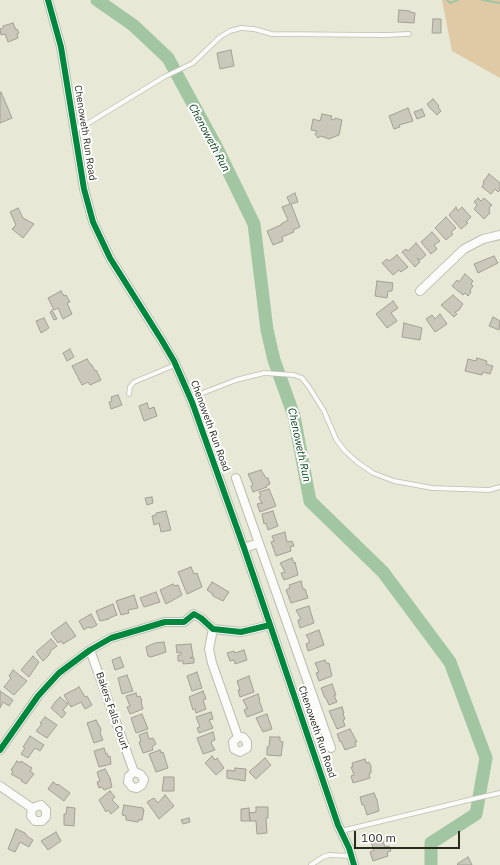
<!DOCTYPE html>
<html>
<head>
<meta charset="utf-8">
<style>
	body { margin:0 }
	#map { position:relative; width:500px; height:865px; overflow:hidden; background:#e7e8d6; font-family:"IBM Plex Sans",sans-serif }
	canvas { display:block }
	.scale { position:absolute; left:354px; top:831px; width:106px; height:18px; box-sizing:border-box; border:2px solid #292a1e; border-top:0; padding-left:5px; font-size:12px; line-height:14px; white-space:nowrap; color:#292a1e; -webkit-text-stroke:3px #fff; paint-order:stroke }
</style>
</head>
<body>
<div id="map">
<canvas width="500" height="865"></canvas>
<div class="scale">100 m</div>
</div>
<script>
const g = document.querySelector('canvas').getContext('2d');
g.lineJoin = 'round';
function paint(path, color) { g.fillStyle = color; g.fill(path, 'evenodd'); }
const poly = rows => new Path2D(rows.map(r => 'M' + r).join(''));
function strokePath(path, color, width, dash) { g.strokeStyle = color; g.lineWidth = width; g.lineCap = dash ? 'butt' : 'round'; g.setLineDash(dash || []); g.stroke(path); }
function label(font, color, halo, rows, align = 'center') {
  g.font = font + ' "IBM Plex Sans",sans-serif'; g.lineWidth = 4; g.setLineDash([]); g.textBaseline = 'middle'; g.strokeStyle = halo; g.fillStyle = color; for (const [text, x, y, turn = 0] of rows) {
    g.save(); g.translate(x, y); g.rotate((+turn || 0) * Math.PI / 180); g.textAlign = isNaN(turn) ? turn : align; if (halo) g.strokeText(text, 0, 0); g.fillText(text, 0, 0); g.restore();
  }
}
paint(poly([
	[442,0,500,0,500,78,452,51]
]), '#e0caa6');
strokePath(poly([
	[447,0,450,3,458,0],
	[482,0,500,3]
]), '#a2c6a2', 2);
strokePath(poly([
	[97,0,133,25,168,58,217,148,254,224,267,330,274,360,294,416,310,501,383,572,450,662,486,758,476,814,431,843,431,865]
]), '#a2c6a2', 13);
const building = poly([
	[399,10,410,11,410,12,415,13,414,23,398,22,399,10],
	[433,19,441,19,441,33,432,33,433,19],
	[13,23,16,30,17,29,19,33,17,34,18,38,8,42,5,34,1,35,0,29,3,28,3,26,13,23],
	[231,50,234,66,220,69,217,53,231,50],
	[1,92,12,118,0,123,0,93,1,92],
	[433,99,439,106,438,107,441,111,437,115,428,106,429,106,427,104,433,99],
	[408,108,413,121,399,125,400,127,394,129,389,116,408,108],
	[422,109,425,116,417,119,414,112,422,109],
	[322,114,332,116,331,119,334,120,335,118,342,120,339,135,329,139,321,136,318,138,315,134,317,131,311,130,313,119,320,121,322,114],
	[489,174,500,183,500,190,498,192,495,189,491,194,482,187,484,183,483,182,489,174],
	[295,193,298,202,291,204,300,227,293,230,294,232,282,237,283,241,273,245,267,231,281,225,281,224,288,220,282,207,290,204,287,197,295,193],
	[478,198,481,201,484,198,492,205,489,208,490,210,489,211,490,213,484,219,474,209,477,205,474,202,478,198],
	[456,207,458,211,462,207,471,217,466,222,468,223,461,229,449,215,456,207],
	[18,208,23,218,34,224,23,238,12,229,16,225,10,212,18,208],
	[446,217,456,228,451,232,453,234,446,240,435,228,446,217],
	[432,232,440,241,434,245,437,249,431,254,421,242,432,232],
	[416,243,426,255,420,260,417,258,420,262,415,267,402,252,406,249,408,251,416,243],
	[397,255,408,267,401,272,399,270,393,275,382,263,387,259,389,261,397,255],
	[494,256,498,263,478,273,474,264,494,256],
	[465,274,473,281,471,284,473,286,470,290,471,292,468,296,465,293,463,295,452,286,457,280,459,282,465,274],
	[377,281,393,283,392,291,388,291,387,298,375,296,377,281],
	[61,291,64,296,66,295,70,302,67,303,72,314,63,319,58,308,54,310,48,298,61,291],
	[453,295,463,304,459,310,455,312,457,314,454,317,441,305,453,295],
	[393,301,398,308,391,313,397,321,387,328,376,314,393,301],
	[52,310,57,319,54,320,50,312,52,310],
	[440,314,447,324,435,332,426,319,432,315,435,319,440,314],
	[493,317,500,321,499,330,489,326,493,317],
	[44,318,49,328,41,333,36,321,44,318],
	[404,323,422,328,420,340,402,337,404,323],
	[70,349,74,357,67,361,63,353,70,349],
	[477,358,487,361,486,364,493,366,490,374,483,372,482,375,465,371,468,359,476,361,477,358],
	[87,359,91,365,92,365,95,371,96,370,101,380,90,385,88,382,82,385,72,366,87,359],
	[118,395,122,405,111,409,109,402,112,401,111,397,118,395],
	[147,403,149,409,154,407,157,416,144,421,139,406,147,403],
	[261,470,266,478,268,478,270,484,266,486,267,487,253,492,251,486,253,485,248,474,261,470],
	[269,489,276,506,260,512,257,504,263,503,261,502,259,497,261,496,259,492,269,489],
	[152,497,153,503,147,505,145,498,152,497],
	[166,511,171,530,161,532,159,523,154,525,152,516,156,515,156,513,166,511],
	[273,511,278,526,268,530,266,523,264,524,262,514,273,511],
	[285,532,287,542,292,541,294,546,290,547,291,551,276,556,271,542,274,541,272,536,285,532],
	[292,558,294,563,295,562,298,575,284,580,281,573,285,572,280,563,292,558],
	[191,567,194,574,197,573,202,587,187,594,178,572,191,567],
	[301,581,303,589,305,589,308,598,291,603,286,590,290,588,289,585,301,581],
	[212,582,229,592,223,601,215,597,212,595,213,594,207,590,212,582],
	[173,584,174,586,178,585,182,595,166,604,160,590,173,584],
	[156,592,160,602,144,607,140,598,156,592],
	[134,595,138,608,128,610,129,613,121,615,116,601,134,595],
	[113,604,117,615,109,618,109,619,100,621,96,611,113,604],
	[309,606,314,623,300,628,298,620,301,619,296,610,309,606],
	[91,614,97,625,91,628,88,627,84,630,79,621,91,614],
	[66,622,76,636,63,644,61,641,58,643,51,633,66,622],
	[319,630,324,645,308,651,306,644,309,643,309,640,306,635,319,630],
	[51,639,57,646,50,651,51,652,49,654,49,655,43,661,36,652,51,639],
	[164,642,166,652,151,657,148,656,146,647,155,643,164,642],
	[191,644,193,657,190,658,194,658,194,663,183,664,183,661,178,661,178,655,181,655,181,652,177,653,176,645,191,644],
	[244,650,247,660,235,664,234,660,230,661,227,653,234,651,235,653,244,650],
	[33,656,39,662,29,677,21,670,33,656],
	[120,657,124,667,115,670,112,660,120,657],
	[325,660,326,663,329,663,332,676,319,681,316,673,319,672,315,663,325,660],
	[13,670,27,681,14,695,4,687,11,678,9,676,13,670],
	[197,672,202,688,192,691,187,676,197,672],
	[127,675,133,691,122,694,118,678,127,675],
	[249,676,254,692,240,697,238,690,240,690,237,681,249,676],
	[332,684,336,695,334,695,337,702,329,705,326,698,325,698,321,688,332,684],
	[79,687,85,697,87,696,92,705,85,709,81,702,71,707,64,695,79,687],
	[0,691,13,700,9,706,3,702,0,708,0,691],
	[203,691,206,699,203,700,206,709,196,713,195,709,193,710,189,697,203,691],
	[136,693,137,697,140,696,142,701,141,702,143,709,130,714,127,707,130,706,126,696,136,693],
	[258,694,260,700,259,700,263,711,247,717,244,710,248,708,247,708,243,700,258,694],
	[60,697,68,704,63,710,66,713,62,718,51,708,55,702,60,697],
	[342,707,344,713,343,714,345,719,343,720,345,726,337,729,329,711,342,707],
	[211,712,213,719,209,720,213,728,199,733,197,728,200,727,196,717,211,712],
	[142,714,148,729,136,733,131,718,142,714],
	[267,714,272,729,263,732,256,718,267,714],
	[45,717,57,725,47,738,36,731,42,724,40,723,45,717],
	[96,720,101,729,100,733,103,740,94,743,87,723,96,720],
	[350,729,357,742,355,742,356,746,345,750,341,741,340,742,337,734,350,729],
	[147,732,149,739,153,738,156,744,152,747,153,750,143,753,139,742,141,741,139,735,147,732],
	[213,732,215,740,212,741,211,743,215,750,203,754,197,738,213,732],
	[30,736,44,745,40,751,35,748,28,758,21,754,25,748,23,747,30,736],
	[270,737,280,737,280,741,283,742,281,756,267,755,267,747,269,747,270,737],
	[104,748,106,754,107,753,108,757,110,756,111,764,99,767,94,751,104,748],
	[160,750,161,753,163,752,168,768,156,772,149,754,160,750],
	[212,756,215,760,217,758,224,768,216,775,205,763,212,756],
	[265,758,271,765,256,779,249,772,265,758],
	[365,759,366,763,369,762,371,766,371,773,369,774,370,778,353,783,351,776,354,775,351,767,353,767,352,763,365,759],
	[17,761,20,763,21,761,32,768,30,771,34,774,26,784,21,781,22,780,11,774,13,772,11,770,17,761],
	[235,768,246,769,245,781,227,778,227,770,235,771,235,768],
	[105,769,110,778,112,787,104,790,102,787,99,788,97,782,100,781,97,772,105,769],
	[164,777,174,777,174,791,162,791,164,777],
	[53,782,57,785,58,784,70,793,64,801,48,789,53,782],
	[110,791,115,797,112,800,119,807,111,814,108,810,106,812,99,800,110,791],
	[374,793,377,800,379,811,367,815,364,805,362,805,360,797,374,793],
	[165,795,174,806,159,819,147,802,154,798,158,803,165,795],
	[124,805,143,808,143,810,144,810,142,820,138,820,138,822,126,820,126,816,122,815,124,805],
	[67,807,75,808,74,826,64,825,64,814,66,814,67,807],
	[256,807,268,807,268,818,266,818,267,833,257,834,256,821,250,821,249,813,256,812,256,807],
	[249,808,250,821,241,821,241,809,249,808],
	[189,818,190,822,183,824,181,820,189,818],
	[16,829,25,833,27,836,33,840,29,847,20,842,15,852,8,849,16,829],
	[56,832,61,841,48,850,41,841,56,832],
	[381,836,385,847,389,846,391,851,387,852,388,856,373,861,370,852,374,850,370,840,381,836],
	[468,857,472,865,458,865,457,864,468,857]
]);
paint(building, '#c9c8ba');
strokePath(building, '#a2a093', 1);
const lane = poly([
	[75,129,82,127,164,77,193,63,220,37,230,31,241,28,254,29,272,34,385,35,409,34],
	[129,394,130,387,134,382,175,365],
	[190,398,236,380,264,373,294,375,302,378,309,387,324,411,336,439,344,450,357,462,373,473,394,481,432,488,489,490,500,487],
	[341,831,473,799,500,793],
	[311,865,323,857,329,855,351,856]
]);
const street = poly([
	[48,0,61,47,84,189,93,222,110,258,161,339,174,361,192,402,244,548,338,825,349,848,354,865],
	[420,291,464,249,483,239,500,235],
	[236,478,331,748],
	[244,548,259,543],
	[213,629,209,649,212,663,238,737,233,742,234,749,240,752,247,748,247,742,243,737,238,737],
	[90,650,134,772,129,776,128,782,132,787,137,788,142,785,144,779,140,774,134,772],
	[0,750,38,696,59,673,90,650,111,638,165,622,184,622,194,614,201,618,213,629,241,632,270,625],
	[0,786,32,808],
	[41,805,46,810,46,817,42,821,35,821,31,816,32,808,41,805]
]);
strokePath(lane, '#bdbeb0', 5.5);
strokePath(street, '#bdbeb0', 10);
strokePath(lane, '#fbfcf9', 4);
strokePath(street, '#fbfcf9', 8);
strokePath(poly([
	[48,0,61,47,84,189,93,222,110,258,161,339,174,361,192,402,244,548,338,825,349,848,354,865],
	[0,750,38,696,59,673,90,650,111,638,165,622,184,622,194,614,201,618,213,629,241,632,270,625]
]), '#00873e', 6);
label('10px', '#292a1e', '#fff', [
	["Chenoweth Run Road",85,133,81],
	["Chenoweth Run Road",210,426,70],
	["Bakers Falls Court",112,711,71],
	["Chenoweth Run Road",317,732,71]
]);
label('italic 11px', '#08441a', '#fff', [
	["Chenoweth Run",209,138,62],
	["Chenoweth Run",299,445,78]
]);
</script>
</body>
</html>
